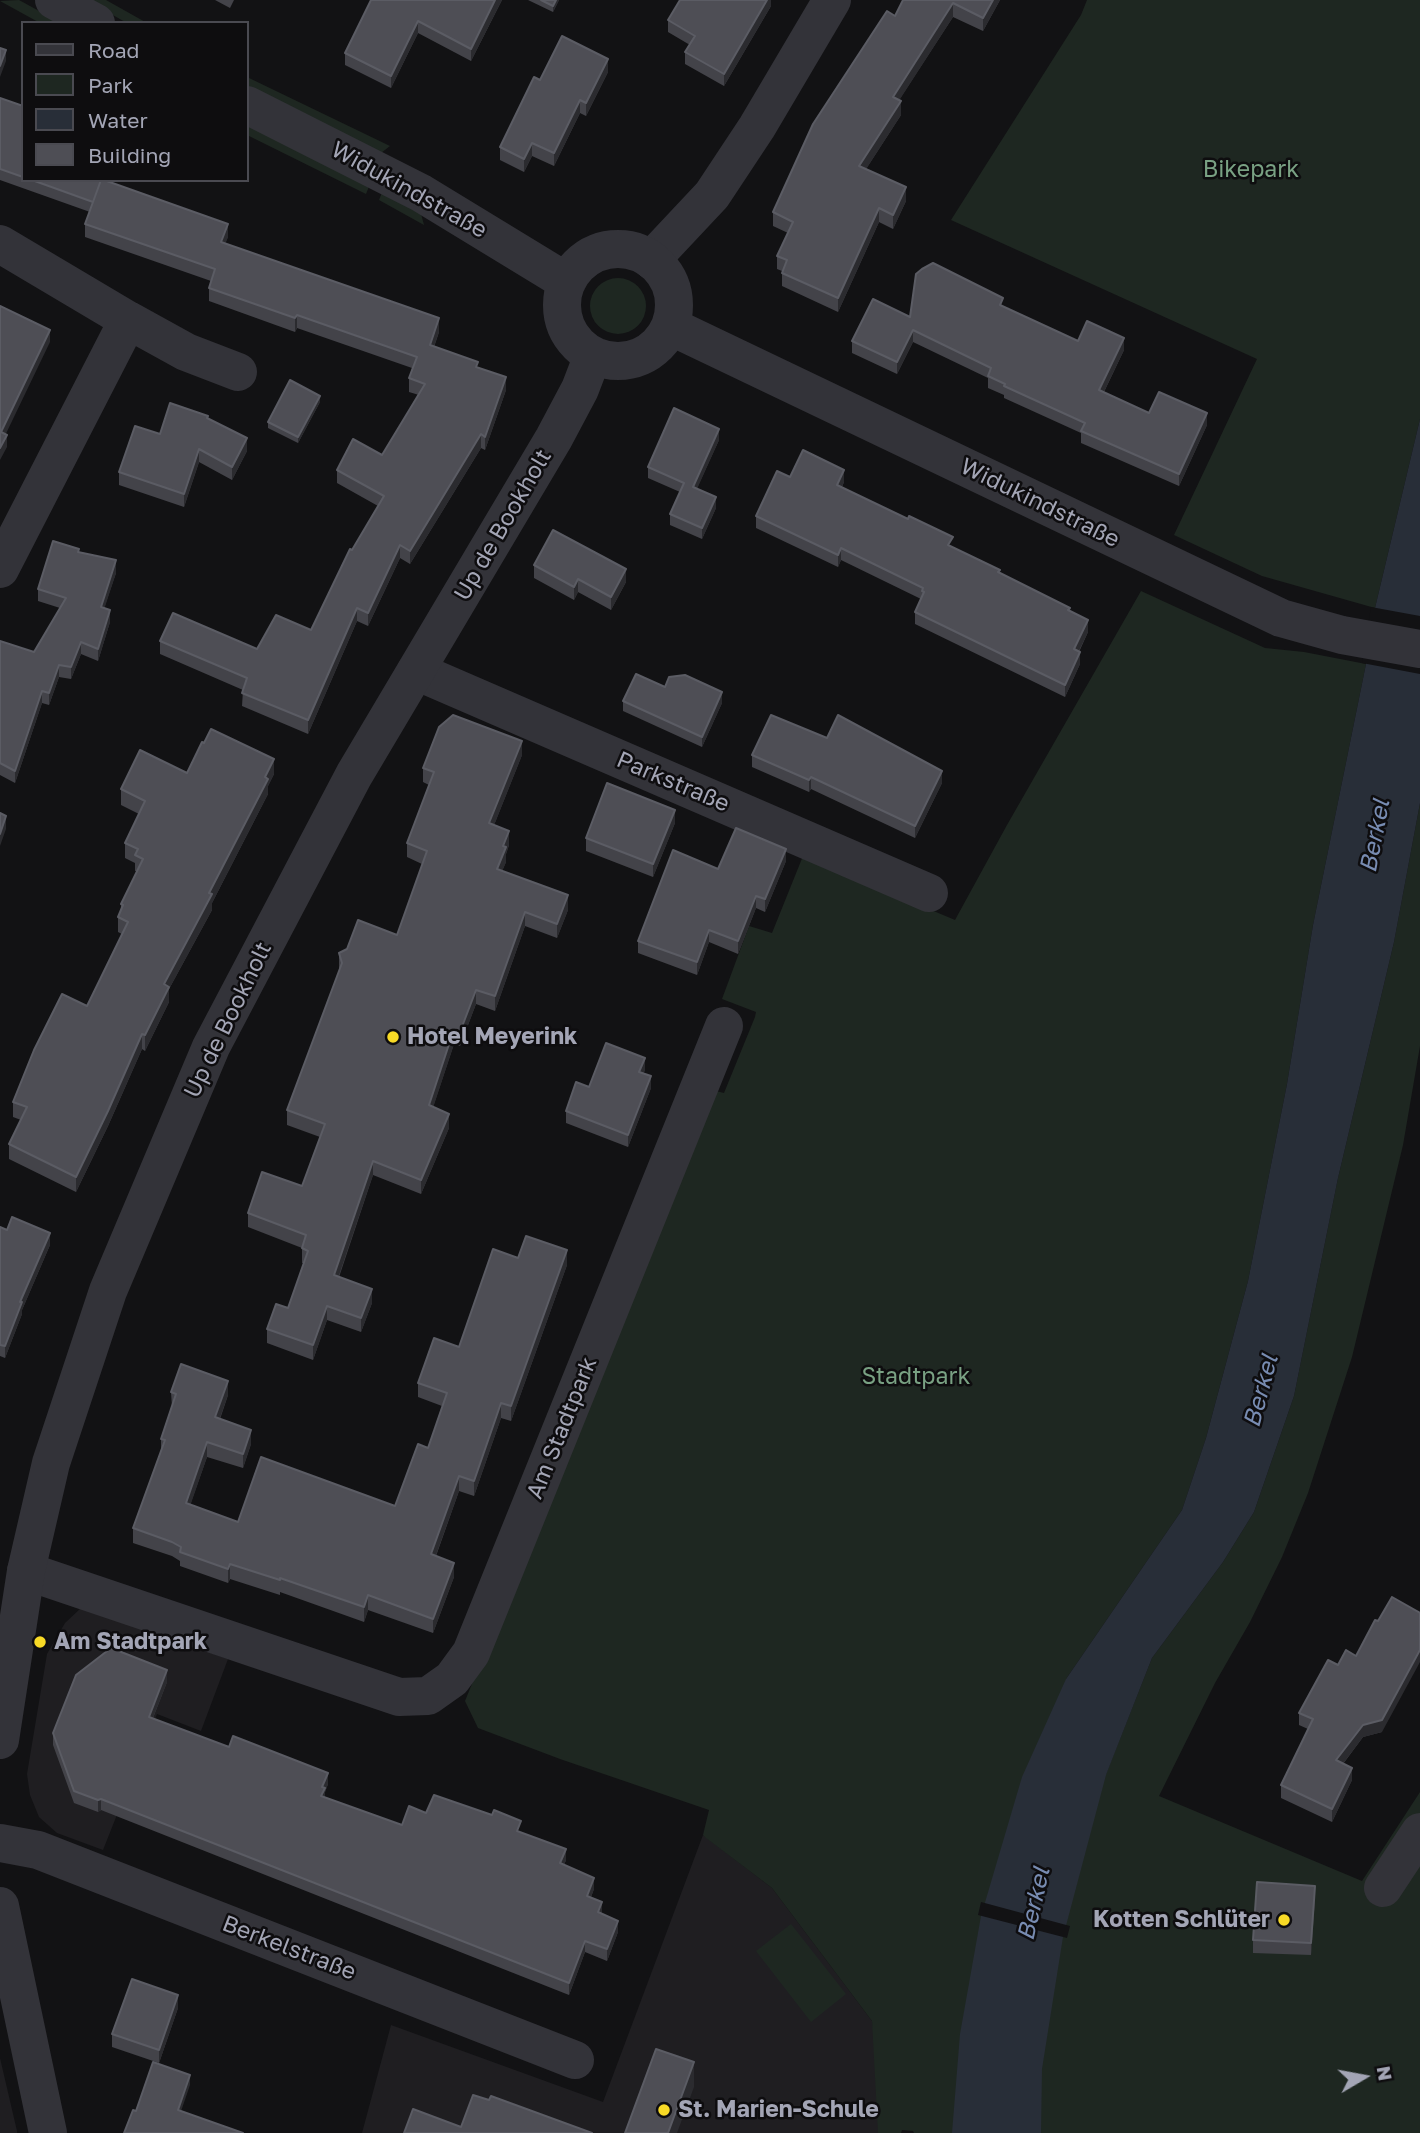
<!DOCTYPE html>
<html>
<head>
<meta charset="utf-8">
<style>
	body { margin:0 }
	#map { position:relative; width:1420px; height:2133px; overflow:hidden; background:#121214; font-family:"Golos Text",sans-serif }
	canvas { display:block }
	.legend { position:absolute; left:21px; top:21px; width:228px; height:161px; box-sizing:border-box; background:#0e0d0f; border:2px solid #4a4a51; margin:0; padding:9px 12px; list-style:none; font-size:21px; color:#a3a5b5 }
	.legend li { display:flex; align-items:center; gap:14px; height:35px }
	.legend b { width:35px; border:2px solid #4a4a51 }
	.north { position:absolute; left:1329px; top:2042px; width:70px; height:70px; -webkit-text-stroke:5px #0e0d0f; paint-order:stroke; rotate:80deg; font-size:19px; font-weight:700; line-height:28px; text-align:center; color:#a3a5b5 }
	.north::after { content:''; display:block; margin:auto; width:24px; height:32px; background:#a3a5b5; clip-path:polygon(50% 0,100% 100%,50% 72%,0 100%) }
</style>
</head>
<body>
<div id="map">
<canvas width="1420" height="2133"></canvas>
<ul class="legend">
<li><b style="height:9px;background:#333339"></b>Road</li>
<li><b style="height:19px;background:#1e2721"></b>Park</li>
<li><b style="height:19px;background:#282e38"></b>Water</li>
<li><b style="height:19px;background:#4e4e55"></b>Building</li>
</ul>
<div class="north">N</div>
</div>
<script>
const g = document.querySelector('canvas').getContext('2d');
g.lineJoin = 'round';
function paint(path, color) { g.fillStyle = color; g.fill(path, 'evenodd'); }
const poly = rows => new Path2D(rows.map(r => 'M' + r).join(''));
function strokePath(path, color, width, dash) { g.strokeStyle = color; g.lineWidth = width; g.lineCap = dash ? 'butt' : 'round'; g.setLineDash(dash || []); g.stroke(path); }
function label(font, color, halo, rows, align = 'center') {
  g.font = font + ' "Golos Text",sans-serif'; g.lineWidth = 5; g.setLineDash([]); g.textBaseline = 'middle'; g.strokeStyle = halo; g.fillStyle = color; for (const [text, x, y, turn = 0] of rows) {
    g.save(); g.translate(x, y); g.rotate((+turn || 0) * Math.PI / 180); g.textAlign = isNaN(turn) ? turn : align; if (halo) g.strokeText(text, 0, 0); g.fillText(text, 0, 0); g.restore();
  }
}
paint(poly([
	[81,1608,228,1659,201,1731,157,1714,103,1850,57,1833,39,1817,30,1795,27,1774,47,1654,65,1623],
	[703,1835,772,1888,872,2021,894,2133,362,2133,391,2025,603,2102],
	[0,2058,17,2131,17,2133,0,2133]
]), '#1f1e21');
paint(poly([
	[19,0,61,23,40,23,0,1],
	[92,0,106,0,147,23,127,23,93,4],
	[1087,0,1420,0,1420,419,1375,608,1262,576,1174,535,1257,359,951,220,1081,15],
	[247,77,390,146,381,153,247,88],
	[247,124,370,184,366,194,247,135],
	[383,190,420,210,424,225,379,200],
	'590 306a28 28 0 1 1 56 0a28 28 0 1 1-56 0Z',
	[1141,591,1265,648,1304,652,1366,664,1313,925,1287,1084,1248,1281,1206,1438,1182,1510,1066,1679,1106,1774,1152,1658,1223,1562,1254,1512,1294,1396,1338,1178,1394,942,1420,803,1420,1046,1403,1145,1352,1357,1308,1493,1282,1557,1250,1622,1215,1683,1159,1796,1362,1881,1420,1792,1420,2133,914,2133,913,2131,902,2130,901,2133,878,2133,872,2021,772,1888,706,1838,703,1835,709,1810,560,1759,478,1728,465,1701,712,1090,724,1093,755,1017,756,1012,722,999,749,926,772,933,803,856,955,920,1007,825],
	[791,1924,846,1994,811,2022,756,1951]
]), '#1e2721');
paint(poly([
	[1420,419,1420,803,1394,942,1338,1178,1294,1396,1254,1512,1223,1562,1152,1658,1106,1775,1063,1937,1042,2069,1041,2133,952,2133,960,2034,981,1916,1022,1777,1066,1679,1182,1510,1206,1438,1248,1281,1287,1084,1313,925,1366,664,1375,608]
]), '#282e38');
paint(poly([
	[1371,607,1420,616,1420,674,1362,663],
	[981,1902,1070,1926,1067,1938,978,1915]
]), '#121214');
strokePath(poly([
	[0,244,128,320,186,352,238,372],
	[651,260,712,195,757,127,832,0],
	[0,569,128,320],
	[416,671,929,893],
	[26,1571,399,1697,428,1696,452,1679,471,1653,724,1026],
	[0,1843,38,1850,575,2060],
	[1383,1888,1420,1832]
]), '#333339', 38);
strokePath(poly([
	[54,0,96,23],
	[247,105,421,193,567,282],
	'562 305a56 56 0 1 1 112 0a56 56 0 1 1-112 0Z',
	[670,326,1281,618,1342,635,1420,649],
	[0,1740,26,1571,51,1463,108,1291,211,1047,354,775,554,438,580,389,593,355],
	[0,1906,48,2133]
]), '#333339', 38);
paint(poly([
	[215,0,234,0,230,8],
	[371,0,502,0,471,61,418,33,391,88,345,65,345,53],
	[528,0,559,0,553,12],
	[771,0,771,6,724,86,685,64,685,52,690,45,668,32,668,20],
	[903,0,1000,0,983,31,953,17,899,100,901,115,866,169,906,201,893,229,879,222,838,312,782,286,782,271,777,269,777,256,788,233,773,226,773,212,895,16],
	[608,72,586,116,580,113,554,166,532,156,524,172,500,160,500,147,540,80],
	[0,98,23,106,23,180,105,180,228,237,225,243,439,332,434,347,478,368,506,390,485,450,481,448,410,564,400,558,368,626,357,621,308,734,242,706,243,690,160,654,160,641,257,649,311,630,352,550,378,506,337,483,337,470,382,455,419,395,409,392,409,378,412,368,297,328,295,332,209,301,209,288,211,281,85,237,85,224,90,212,0,180],
	[1003,306,1078,341,1124,350,1104,392,1149,413,1207,425,1179,486,1081,443,1081,433,1004,398,1004,395,988,388,988,378,913,342,897,374,852,353,852,341,910,317],
	[320,402,298,443,268,428,268,422],
	[208,418,247,451,232,480,199,462,184,507,119,485,119,472,160,434],
	[719,440,697,488,716,508,702,539,670,525,670,514,680,492,648,478,648,467],
	[790,477,844,482,842,487,1070,611,1088,632,1079,652,1080,664,1065,697,915,624,915,612,921,599,841,560,838,567,756,528,756,516],
	[79,552,116,573,104,608,110,622,98,661,81,654,71,679,59,677,49,705,42,703,15,783,0,775,0,642,34,652,60,608,38,601,38,589],
	[534,565,626,582,611,610,578,592,574,600,534,578],
	[665,687,722,703,702,747,623,711,623,701],
	[827,738,942,783,915,838,811,789,809,792,752,767,752,755],
	[522,755,494,825,509,845,506,854,506,862,502,871,568,910,557,938,525,926,495,1011,476,1004,460,1046,454,1044,433,1107,449,1128,421,1194,373,1175,339,1277,372,1303,361,1332,327,1320,313,1360,267,1343,267,1329,288,1308,304,1263,302,1263,302,1248,248,1227,248,1213,302,1186,320,1137,287,1125,287,1110,340,970,339,968,339,953,397,935,422,864,407,857,407,843,429,785,423,782,423,768],
	[187,773,274,774,268,786,268,794,212,903,212,910,169,989,169,1002,145,1051,142,1049,108,1126,76,1192,9,1159,9,1144,21,1120,13,1117,13,1102,87,1006,122,934,118,932,118,917,121,910,121,904,137,871,135,871,135,863,125,858,125,843,139,814,121,805,121,789],
	[675,823,653,877,586,851,586,838],
	[786,861,765,912,756,908,738,954,709,942,697,975,638,953,638,941,718,869],
	[645,1070,643,1074,651,1088,628,1147,566,1123,566,1111,589,1087],
	[0,1227,50,1245,22,1310,22,1314,5,1358,0,1356],
	[518,1258,567,1265,511,1421,501,1418,474,1496,459,1491,436,1556,454,1577,433,1633,368,1610,364,1622,280,1592,280,1595,230,1579,228,1583,180,1566,180,1561,172,1556,133,1543,133,1528,161,1453,161,1439,172,1407,171,1392,228,1395,220,1419,251,1444,243,1468,207,1457,190,1505,238,1522,395,1506,428,1448,442,1406,418,1397,418,1383,459,1347],
	[167,1682,153,1718,328,1784,325,1792,325,1797,402,1825,426,1813,521,1832,566,1860,564,1865,594,1889,591,1897,601,1914,618,1932,607,1961,585,1952,569,1995,101,1810,98,1812,74,1803,53,1745,53,1733],
	[1299,1713,1382,1732,1363,1737,1343,1764,1352,1780,1332,1822,1281,1798,1281,1785,1308,1729,1299,1725],
	[1315,1898,1311,1955,1253,1953,1253,1940],
	[178,2008,159,2063,112,2047,112,2034]
]), '#434349');
paint(poly([
	[495,0,502,0,471,61,471,49],
	[556,0,559,0,553,12,553,6],
	[767,0,771,0,771,6,724,86,724,74],
	[993,0,1000,0,983,31,983,18],
	[953,3,953,17,893,110,893,97],
	[418,21,418,33,391,88,391,76],
	[6,50,6,61,0,77,0,66],
	[608,59,608,72,586,116,586,103],
	[580,100,580,113,554,166,554,153],
	[901,101,901,115,859,180,859,166],
	[532,143,532,156,524,172,524,159],
	[906,187,906,201,893,229,893,215],
	[879,208,879,222,838,312,838,298],
	[228,224,228,237,221,255,221,242],
	[297,315,297,328,295,332,295,318],
	[439,318,439,332,430,358,430,345],
	[50,330,50,342,1,444,1,432],
	[913,330,913,342,897,374,897,362],
	[1124,338,1124,350,1099,402,1099,390],
	[506,377,506,390,485,450,485,437],
	[320,396,320,402,298,443,298,437],
	[1207,413,1207,425,1179,486,1179,474],
	[719,429,719,440,693,498,693,487],
	[481,434,481,448,410,564,410,551],
	[7,435,7,447,0,460,0,448],
	[247,438,247,451,232,480,232,467],
	[199,449,199,462,184,507,184,494],
	[844,470,844,482,837,497,837,485],
	[716,497,716,508,702,539,702,528],
	[400,545,400,558,368,626,368,613],
	[841,548,841,560,838,567,838,555],
	[116,560,116,573,101,619,101,607],
	[626,569,626,582,611,610,611,597],
	[578,579,578,592,574,600,574,587],
	[357,608,357,621,308,734,308,720],
	[110,610,110,622,98,661,98,649],
	[1088,620,1088,632,1074,661,1074,649],
	[81,642,81,654,71,679,71,667],
	[1080,652,1080,664,1065,697,1065,685],
	[59,665,59,677,49,705,49,693],
	[42,691,42,703,15,783,15,771],
	[722,692,722,703,702,747,702,737],
	[522,741,522,755,489,838,489,823],
	[274,759,274,774,268,786,268,794,212,903,212,910,169,989,169,1002,145,1051,145,1035,164,984],
	[942,771,942,783,915,838,915,826],
	[811,777,811,789,809,792,809,780],
	[675,810,675,823,653,877,653,864],
	[6,816,6,829,0,846,0,834],
	[509,831,509,845,506,854,506,862,497,884,497,869,503,846],
	[786,849,786,861,765,912,765,899],
	[568,895,568,910,557,938,557,924],
	[756,896,756,908,738,954,738,941],
	[525,912,525,926,495,1011,495,996],
	[709,930,709,942,697,975,697,962],
	[476,990,476,1004,460,1046,460,1032],
	[454,1029,454,1044,429,1120,429,1105],
	[142,1034,142,1049,108,1126,76,1192,76,1177],
	[645,1058,645,1070,639,1084,639,1072],
	[651,1076,651,1088,628,1147,628,1135],
	[449,1114,449,1128,421,1194,421,1180],
	[373,1161,373,1175,334,1290,334,1275],
	[50,1233,50,1245,22,1310,22,1314,5,1358,5,1346,20,1302],
	[567,1250,567,1265,511,1421,511,1406],
	[372,1289,372,1303,361,1332,361,1318],
	[327,1306,327,1320,313,1360,313,1345],
	[228,1381,228,1395,215,1432,215,1417],
	[501,1403,501,1418,474,1496,474,1481],
	[251,1430,251,1444,243,1468,243,1454],
	[207,1442,207,1457,186,1518,186,1503],
	[459,1476,459,1491,431,1569,431,1554],
	[454,1563,454,1577,433,1633,433,1619],
	[230,1564,230,1579,228,1583,228,1569],
	[368,1595,368,1610,364,1622,364,1607],
	[1420,1650,1420,1662,1382,1732,1363,1737,1336,1773,1336,1760],
	[167,1670,167,1682,149,1728,149,1717],
	[1352,1768,1352,1780,1332,1822,1332,1809],
	[328,1773,328,1784,325,1792,325,1800,321,1808,322,1787],
	[101,1799,101,1810,98,1812,98,1800],
	[566,1849,566,1860,560,1875,560,1863],
	[594,1878,594,1889,587,1907,587,1896],
	[1315,1886,1315,1898,1311,1955,1311,1943],
	[602,1902,602,1913,598,1912],
	[618,1921,618,1932,607,1961,607,1949],
	[585,1941,585,1952,569,1995,569,1983],
	[178,1995,178,2008,159,2063,159,2050],
	[694,2062,694,2087,677,2133,668,2133],
	[190,2075,190,2085,178,2120,178,2110]
]), '#2b2b2f');
const building = poly([
	[371,0,495,0,471,49,418,21,391,76,345,53,371,0],
	[541,0,556,0,553,6,541,0],
	[680,0,767,0,724,74,685,52,695,36,668,20,680,0],
	[903,0,993,0,983,18,953,3,893,97,901,101,859,166,906,187,893,215,879,208,838,298,782,273,787,260,777,256,793,222,773,212,813,124,887,11,895,16,903,0],
	[562,36,608,59,586,103,580,100,554,153,532,143,524,159,500,147,534,77,540,80,562,36],
	[0,48,6,50,0,66,0,48],
	[0,98,23,106,23,177,0,169,0,98],
	[32,180,101,180,93,202,32,180],
	[101,180,104,180,228,224,221,242,439,318,430,345,478,362,476,367,506,377,485,437,481,434,410,551,400,545,368,613,357,608,308,720,242,693,247,678,160,641,173,613,257,649,276,615,311,630,350,549,352,550,384,496,337,470,353,439,382,455,425,384,409,378,417,357,297,315,295,318,209,288,215,269,85,224,101,180],
	[933,263,1003,298,1000,305,1078,341,1087,321,1124,338,1099,390,1149,413,1159,392,1207,413,1179,474,1081,431,1085,423,1004,386,1005,384,988,376,991,368,913,330,897,362,852,341,873,299,910,317,916,274,922,269,933,263],
	[0,306,50,330,1,432,7,435,0,448,0,306],
	[290,380,320,396,298,437,268,422,290,380],
	[170,403,208,416,207,418,247,438,232,467,199,449,184,494,119,472,135,426,160,434,170,403],
	[674,408,719,429,693,487,716,497,702,528,670,514,684,483,648,467,674,408],
	[803,450,844,470,837,485,908,519,909,516,953,537,948,545,1000,570,998,572,1070,608,1068,610,1088,620,1074,649,1080,652,1065,685,915,612,924,592,922,591,923,588,841,548,838,555,756,516,777,471,790,477,803,450],
	[553,530,626,569,611,597,578,579,574,587,534,565,553,530],
	[53,541,79,549,78,552,116,560,101,607,110,610,98,649,81,642,71,667,59,665,49,693,42,691,15,771,0,763,0,641,34,652,66,598,38,589,53,541],
	[636,674,665,687,669,677,685,675,722,692,702,737,623,701,636,674],
	[453,715,522,741,489,823,509,831,503,846,506,847,497,869,568,895,557,924,525,912,495,996,476,990,460,1032,454,1029,429,1105,449,1114,421,1180,373,1161,334,1275,372,1289,361,1318,327,1306,313,1345,267,1329,276,1304,288,1308,308,1251,302,1248,306,1235,248,1213,262,1172,302,1186,325,1124,287,1110,342,963,339,953,347,949,358,920,397,935,427,851,407,843,434,772,423,768,439,727,453,715],
	[771,715,827,738,838,715,942,771,915,826,811,777,809,780,752,755,771,715],
	[211,729,274,759,265,777,268,779,209,893,212,894,164,984,169,987,145,1035,142,1034,108,1111,76,1177,9,1144,27,1107,13,1102,34,1050,62,994,87,1006,128,922,118,917,123,905,121,904,143,859,135,855,138,849,125,843,145,801,121,789,140,750,187,773,202,742,204,743,211,729],
	[607,783,675,810,653,864,586,838,607,783],
	[0,813,6,816,0,834,0,813],
	[736,828,786,849,765,899,756,896,738,941,709,930,697,962,638,941,673,850,718,869,736,828],
	[606,1043,645,1058,639,1072,651,1076,628,1135,566,1111,576,1082,589,1087,606,1043],
	[12,1217,50,1233,20,1302,22,1302,5,1346,0,1345,0,1227,7,1230,12,1217],
	[526,1236,567,1250,511,1406,501,1403,474,1481,459,1476,431,1554,454,1563,433,1619,368,1595,364,1607,280,1578,280,1580,230,1564,228,1569,180,1552,181,1547,172,1542,133,1528,165,1440,161,1439,176,1394,171,1392,181,1364,228,1381,215,1417,251,1430,243,1454,207,1442,186,1503,238,1522,261,1457,395,1506,418,1444,428,1448,447,1393,418,1383,434,1338,459,1347,493,1249,518,1258,526,1236],
	[1392,1597,1420,1613,1420,1650,1382,1720,1363,1725,1336,1760,1352,1768,1332,1809,1281,1785,1313,1719,1299,1713,1328,1660,1338,1665,1346,1650,1356,1656,1375,1620,1378,1621,1392,1597],
	[111,1648,167,1670,149,1717,229,1747,233,1736,328,1773,322,1787,325,1788,321,1796,402,1825,409,1806,426,1813,434,1795,492,1815,494,1810,521,1821,517,1831,566,1849,560,1863,594,1878,587,1896,602,1902,598,1912,618,1921,607,1949,585,1941,569,1983,101,1799,98,1800,74,1791,53,1733,76,1675,111,1648],
	[1257,1882,1315,1886,1311,1943,1253,1940,1257,1882],
	[132,1979,178,1995,159,2050,112,2034,132,1979],
	[656,2049,694,2062,668,2133,625,2133,656,2049],
	[153,2062,190,2075,178,2110,243,2133,124,2133,133,2110,136,2111,153,2062],
	[473,2095,489,2100,491,2096,592,2133,404,2133,413,2109,461,2127,473,2095]
]);
paint(building, '#4e4e55');
strokePath(building, '#5b5c64', 2);
for (const [x, y, r, color] of [
	[393,1037,7,"#f8da26"],
	[40,1642,7,"#f8da26"],
	[1284,1920,7,"#f8da26"],
	[664,2110,7,"#f8da26"]
]) { const dot = new Path2D(); dot.arc(x, y, r, 0, 2 * Math.PI); g.fillStyle = color; g.fill(dot); strokePath(dot, '#0e0d0f', 2.5); }
label('23px', '#79a183', '#0e0d0f', [
	["Bikepark",1251,170],
	["Stadtpark",916,1377]
]);
label('23px', '#a3a5b5', '#0e0d0f', [
	["Widukindstraße",409,190,29],
	["Widukindstraße",1040,503,26],
	["Up de Bookholt",503,525,-60],
	["Parkstraße",673,782,23],
	["Up de Bookholt",228,1020,-64],
	["Am Stadtpark",562,1428,-68],
	["Berkelstraße",289,1948,21]
]);
label('bold 23px', '#a3a5b5', '#0e0d0f', [
	["Hotel Meyerink",407,1037],
	["Am Stadtpark",54,1642],
	["Kotten Schlüter",1270,1920,"right"],
	["St. Marien-Schule",678,2110]
], 'left');
label('italic 24px', '#788cb2', '#0e0d0f', [
	["Berkel",1375,836,-79],
	["Berkel",1261,1391,-75],
	["Berkel",1034,1904,-77]
]);
</script>
</body>
</html>
